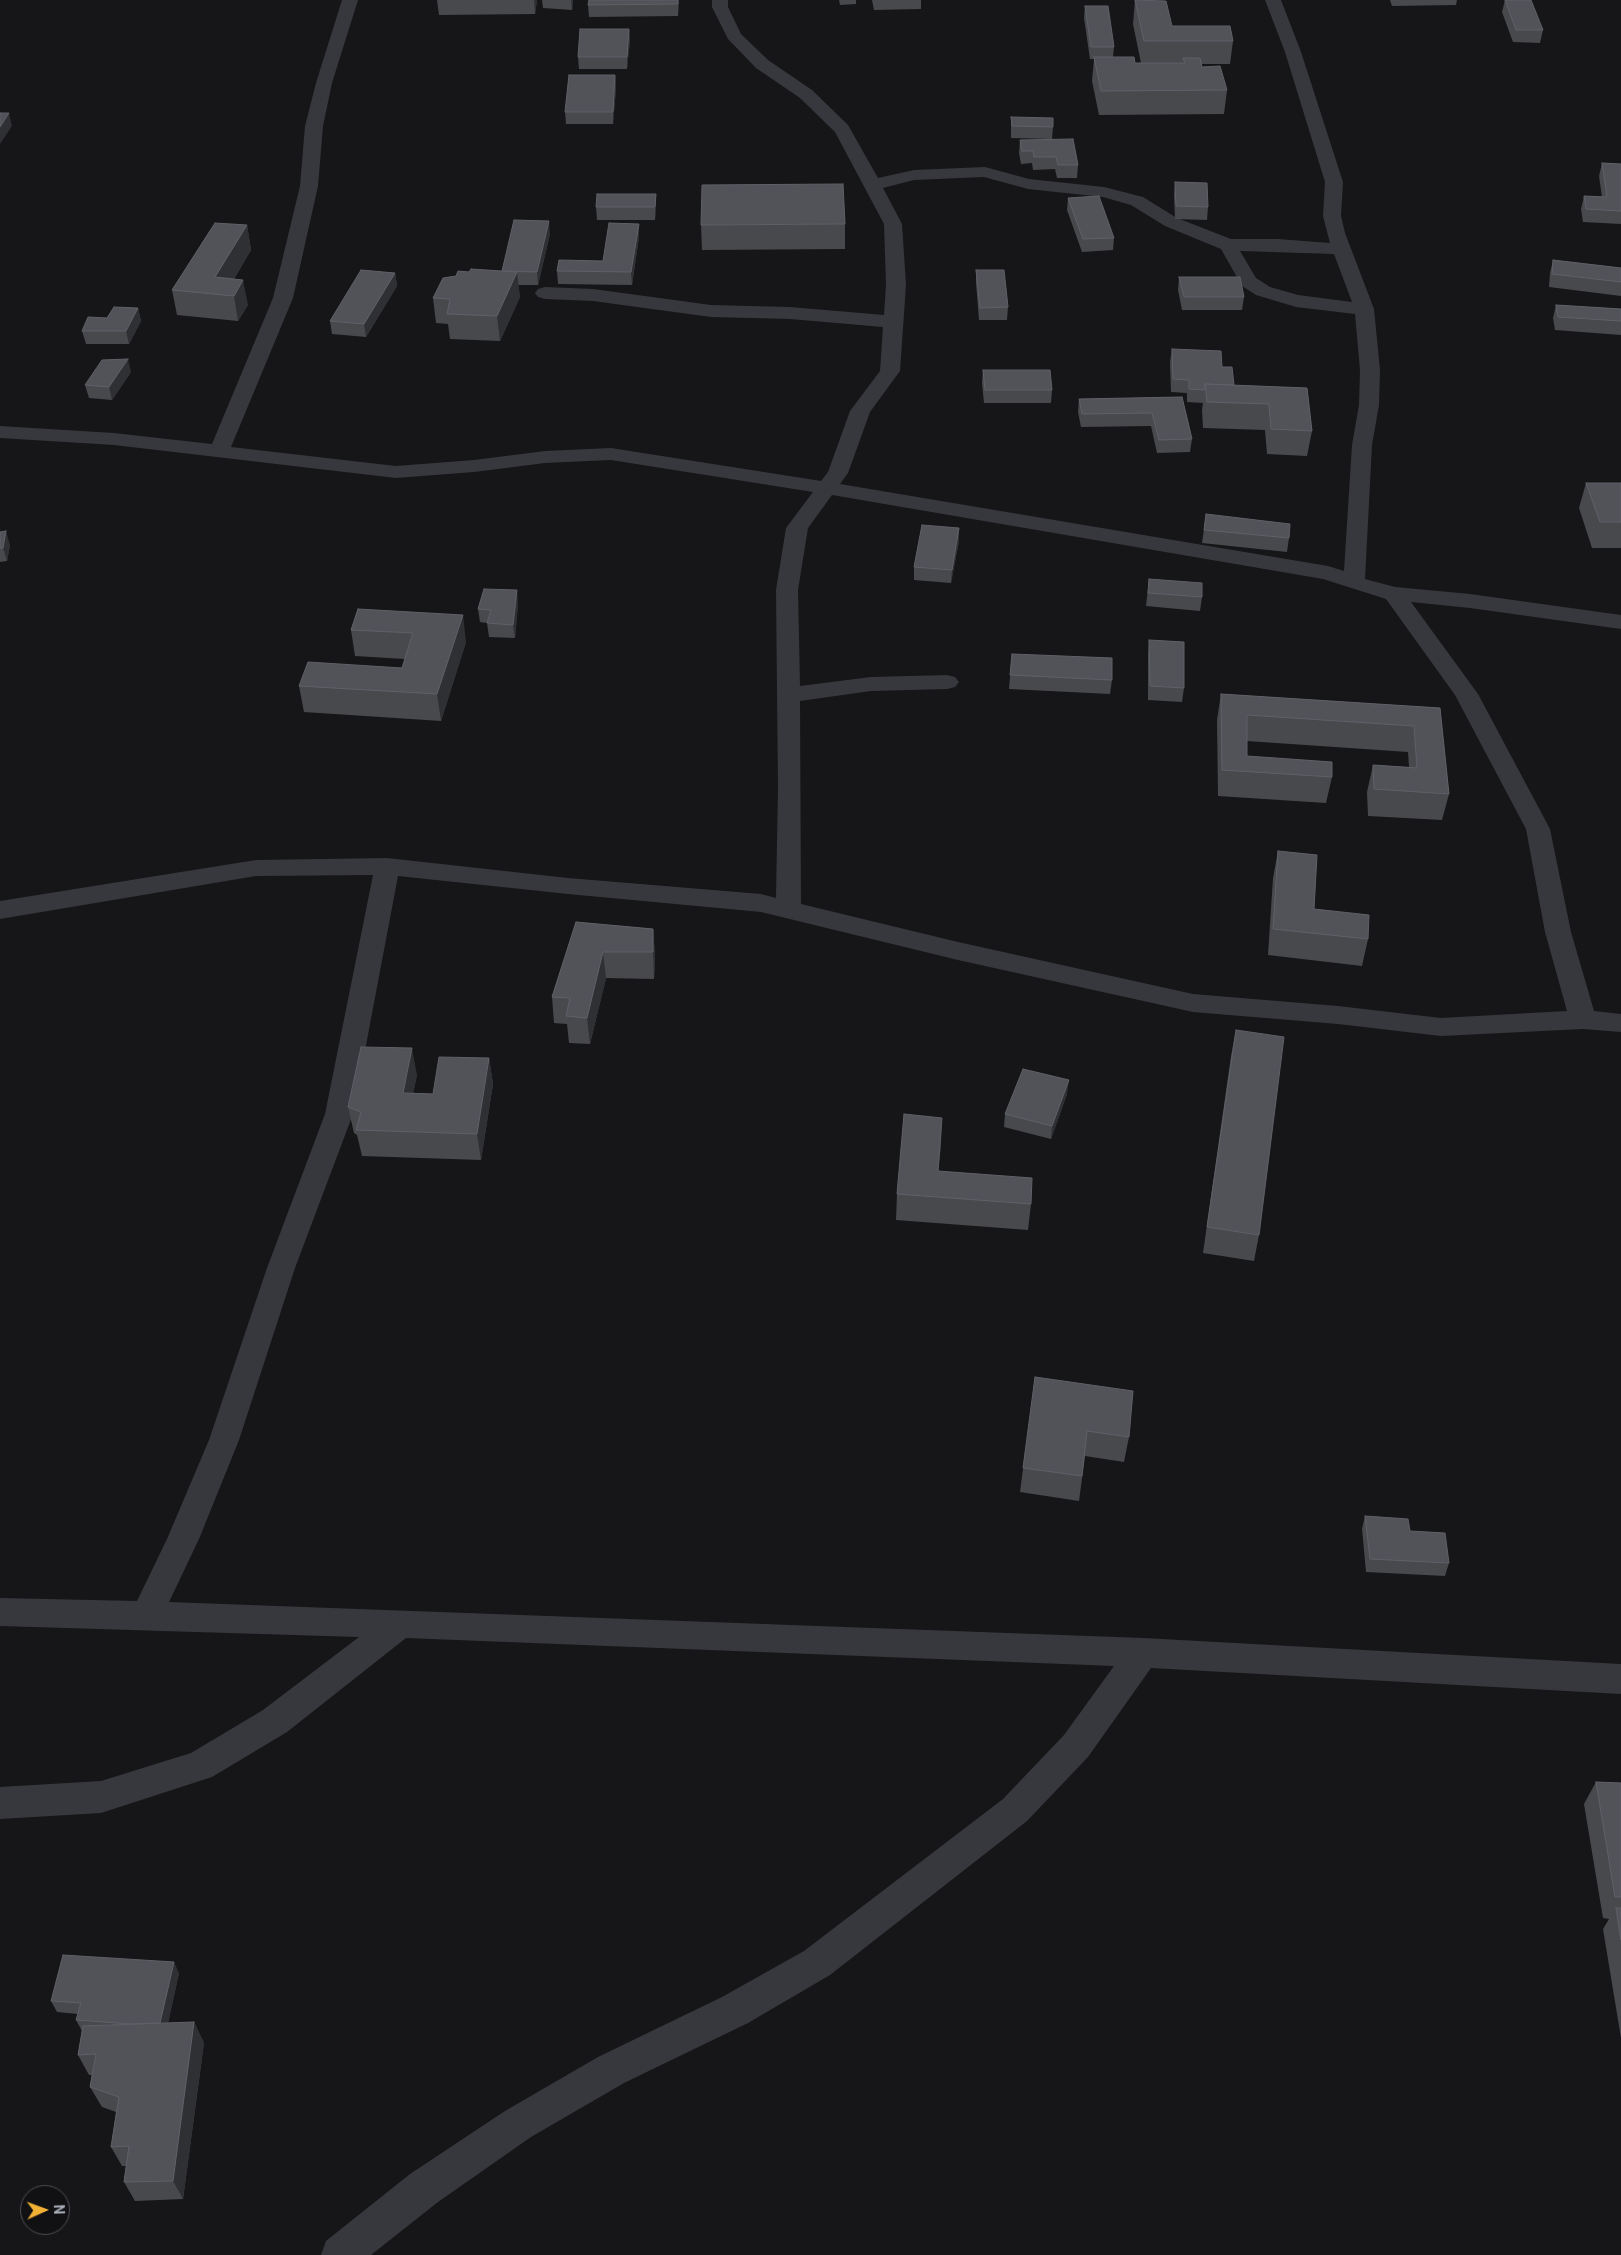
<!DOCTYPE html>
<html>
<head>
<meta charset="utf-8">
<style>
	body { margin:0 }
	#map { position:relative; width:1621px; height:2255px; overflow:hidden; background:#161618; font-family:Roboto,sans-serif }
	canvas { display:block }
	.north { position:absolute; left:20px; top:2185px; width:50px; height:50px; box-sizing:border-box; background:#111113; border:1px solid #4d4f55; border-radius:50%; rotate:88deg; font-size:14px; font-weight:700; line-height:20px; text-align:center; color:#a8adb8 }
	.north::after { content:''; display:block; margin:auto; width:18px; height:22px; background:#f2b134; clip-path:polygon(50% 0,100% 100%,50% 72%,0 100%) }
</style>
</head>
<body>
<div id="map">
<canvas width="1621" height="2255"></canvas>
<div class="north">N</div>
</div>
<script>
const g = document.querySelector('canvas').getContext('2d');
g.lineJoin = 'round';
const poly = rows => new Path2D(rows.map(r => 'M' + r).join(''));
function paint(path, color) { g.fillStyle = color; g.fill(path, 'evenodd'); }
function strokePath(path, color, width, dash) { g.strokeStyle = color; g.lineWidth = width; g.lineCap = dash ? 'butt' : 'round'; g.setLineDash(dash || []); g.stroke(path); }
paint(poly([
	[342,0,358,0,332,83,323,126,318,186,293,298,231,447,396,466,474,460,545,451,611,448,821,481,828,472,850,411,880,371,883,327,790,319,711,317,593,301,545,299,538,297,535,293,538,289,545,287,593,289,711,305,790,307,884,315,886,285,884,224,835,132,800,98,756,68,728,39,712,7,712,0,728,0,728,7,741,34,768,60,812,90,848,125,878,178,914,170,985,167,1029,179,1104,187,1143,197,1177,218,1231,239,1278,239,1330,243,1323,216,1325,182,1285,52,1265,0,1281,0,1301,52,1343,182,1341,216,1345,233,1374,309,1380,370,1379,405,1372,445,1365,579,1395,587,1470,594,1621,615,1621,629,1470,608,1411,602,1478,694,1550,829,1571,932,1594,1011,1621,1014,1621,1032,1583,1029,1441,1036,1338,1024,1193,1012,958,960,761,912,568,894,398,876,353,1114,295,1268,239,1440,199,1539,169,1602,1143,1638,1621,1664,1621,1694,1151,1668,1088,1757,1027,1821,830,1975,748,2023,624,2083,531,2137,438,2202,371,2255,321,2255,326,2241,410,2174,505,2111,598,2057,722,1997,804,1951,1003,1799,1064,1735,1114,1666,406,1638,287,1732,212,1777,101,1813,0,1819,0,1787,101,1781,191,1753,263,1710,359,1637,0,1626,0,1598,137,1601,167,1539,209,1440,267,1268,325,1114,373,875,256,876,0,919,0,901,256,860,387,858,568,878,761,894,776,898,778,788,776,590,786,528,813,492,611,460,545,463,474,472,396,478,114,445,0,438,0,426,114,433,212,444,273,298,300,186,305,126,316,83,342,0],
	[984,177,1028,189,1103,197,1131,205,1165,226,1221,249,1242,286,1256,295,1296,307,1355,314,1360,370,1359,405,1352,445,1344,571,1328,566,840,484,848,473,870,412,900,371,906,285,902,224,883,188,914,180,984,177],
	[1240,251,1334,254,1352,302,1298,295,1270,287,1256,278,1240,251],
	[832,495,1323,579,1386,599,1455,695,1526,829,1545,932,1567,1011,1441,1018,1338,1006,1193,994,958,942,801,904,800,701,871,691,947,689,955,687,959,682,955,677,947,675,871,677,800,686,798,590,808,528,832,495]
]), '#37383d');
paint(poly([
	[437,0,537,0,535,14,439,15],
	[542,0,573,0,572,10,543,8],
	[589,0,679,0,678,16,589,17,588,5],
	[839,0,856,0,856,4,840,5],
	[872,0,921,0,921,9,874,10],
	[1135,0,1172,26,1233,41,1230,64,1202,64,1202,67,1227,90,1224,114,1099,115,1092,81,1094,59,1090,59,1084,18,1085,6,1114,47,1113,57,1135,63,1141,63,1133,24],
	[1390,0,1457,0,1456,5,1392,6],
	[1505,0,1543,30,1540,43,1513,42,1502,12],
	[629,29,630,41,627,69,579,69,578,57],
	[615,75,616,88,613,124,566,124,565,112],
	[1011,117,1053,127,1052,139,1011,138],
	[1020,140,1078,165,1077,178,1057,178,1055,169,1033,170,1032,163,1021,164,1019,153],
	[1602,163,1621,164,1621,224,1583,222,1581,209,1584,196,1602,197,1599,176],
	[1175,182,1208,207,1207,220,1175,219,1174,195],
	[656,194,656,207,655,220,597,220,596,207],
	[1068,198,1114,238,1113,250,1082,252,1067,210],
	[639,224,639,237,632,285,558,284,557,271,603,261],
	[845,224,845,249,702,250,701,225],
	[247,225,251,250,234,279,248,305,238,321,177,315,172,290],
	[550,234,538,285,518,285,520,297,500,341,450,339,448,324,436,323,433,298,456,276,469,272,502,271],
	[1553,260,1621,268,1621,296,1549,287,1550,273],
	[976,270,1008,307,1007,320,979,320,976,283],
	[395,273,397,286,366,337,332,334,330,321],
	[1179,277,1244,297,1242,310,1182,310,1178,290],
	[1556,305,1621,309,1621,335,1555,330,1553,318],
	[138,308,141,321,129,344,86,344,82,331,107,318],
	[1172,349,1222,367,1234,385,1307,388,1312,431,1307,456,1267,454,1265,430,1203,428,1202,410,1203,403,1187,402,1187,393,1171,392,1170,362],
	[983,370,1052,390,1051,403,984,403,982,383],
	[131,372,112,400,89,398,85,385],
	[1182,397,1192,439,1190,452,1157,453,1151,426,1081,427,1078,412,1079,399],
	[1586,483,1621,483,1621,548,1592,548,1579,508],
	[1206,514,1289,538,1287,552,1202,543],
	[959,528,959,541,951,583,914,580,914,567],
	[0,532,10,545,7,561,0,562],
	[1149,579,1202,597,1200,611,1146,606],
	[518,604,515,638,489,637,487,623,480,622,478,609],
	[358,609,466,642,441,721,304,712,299,686,402,668,405,659,355,656,351,630],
	[1149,640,1184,688,1182,702,1148,700,1148,654],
	[1012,654,1112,680,1110,694,1009,689],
	[1221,694,1440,708,1449,794,1442,820,1368,816,1367,792,1373,765,1409,767,1408,752,1247,741,1247,756,1332,777,1326,803,1218,796,1217,720],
	[1278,851,1314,909,1368,939,1362,966,1268,955,1273,878],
	[576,922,653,929,655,955,654,979,606,978,590,1044,569,1043,567,1024,554,1023,552,997],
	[1236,1030,1259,1235,1254,1261,1203,1253,1231,1056],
	[489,1058,493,1084,481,1160,362,1156,357,1135,354,1133,348,1107,417,1075,413,1093,433,1094],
	[1067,1094,1051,1139,1004,1127,1005,1114],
	[941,1144,938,1171,1031,1204,1028,1230,896,1220,897,1194],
	[1035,1377,1129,1437,1124,1462,1085,1456,1079,1501,1020,1492],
	[1365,1516,1410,1531,1449,1563,1445,1576,1366,1572,1362,1529],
	[1596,1782,1621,1783,1621,2038,1603,1929,1609,1919,1603,1918,1584,1804],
	[179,1973,168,2023,194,2022,204,2043,183,2199,135,2201,124,2182,126,2166,122,2166,111,2147,116,2112,102,2107,90,2087,92,2075,89,2075,78,2055,82,2031,76,2020,78,2014,57,2012,51,2001]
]), '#47494d');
paint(poly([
	[534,0,537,0,535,14],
	[571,0,573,0,572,10],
	[678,0,679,0,679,5,678,16],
	[629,29,630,41,627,69,627,57],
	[615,75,616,88,613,124,613,112],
	[9,113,12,126,0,144,0,127],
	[656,194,656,207,655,220,655,207],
	[549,221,550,234,538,285,537,272],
	[639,224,639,237,632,285,631,272],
	[247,225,251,250,224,295,215,277],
	[517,272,520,297,500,341,497,316],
	[395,273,397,286,366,337,364,324],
	[243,280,248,305,238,321,234,296],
	[138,308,141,321,129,344,126,331],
	[128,359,131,372,112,400,109,387],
	[959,528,959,541,951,583,952,570],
	[6,531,10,545,7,561,3,548],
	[517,590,518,604,515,638,513,625],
	[463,615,466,642,441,721,437,694],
	[653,929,655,955,654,979,653,952],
	[603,952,606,978,590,1044,587,1018],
	[412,1048,417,1075,408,1119,403,1093],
	[489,1058,493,1084,481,1160,477,1134],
	[1069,1080,1067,1094,1051,1139,1052,1126],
	[942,1118,941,1144,936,1197,938,1171],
	[174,1962,179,1973,165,2037,159,2026],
	[194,2022,204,2043,183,2199,173,2181]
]), '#2f3033');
const building = poly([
	[589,0,678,0,678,4,588,5,589,0],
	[1135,0,1166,1,1172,26,1230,26,1233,41,1144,41,1135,0],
	[1505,0,1531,0,1543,30,1516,30,1505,0],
	[1085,6,1108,6,1114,47,1091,47,1085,6],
	[580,29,629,29,627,57,578,57,580,29],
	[1094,57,1134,57,1135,63,1185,63,1183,58,1200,58,1202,67,1220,66,1227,90,1101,91,1094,57],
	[569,75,615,75,613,112,565,112,569,75],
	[0,113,9,113,0,127,0,113],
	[1011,117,1053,118,1053,127,1012,126,1011,117],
	[1073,139,1078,165,1058,165,1056,157,1034,157,1033,151,1022,151,1020,140,1073,139],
	[1602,163,1621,164,1621,211,1586,209,1584,196,1607,197,1602,163],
	[1175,182,1207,183,1208,207,1176,206,1175,182],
	[843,184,845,224,701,225,702,185,843,184],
	[597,194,656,194,655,207,596,207,597,194],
	[1099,196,1114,238,1083,239,1068,198,1099,196],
	[514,220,549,221,537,272,502,271,514,220],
	[215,223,247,225,215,277,243,280,234,296,172,290,215,223],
	[609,223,639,224,631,272,557,271,559,260,603,261,609,223],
	[1553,260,1621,268,1621,282,1552,274,1553,260],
	[471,269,517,272,497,316,447,314,450,299,433,298,443,278,456,276,458,271,469,272,471,269],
	[361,270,395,273,364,324,330,321,361,270],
	[976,270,1004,270,1008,307,980,308,976,270],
	[1179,277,1240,277,1244,297,1184,297,1179,277],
	[1556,305,1621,309,1621,321,1558,317,1556,305],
	[114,307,138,308,126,331,82,331,88,317,107,318,114,307],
	[1172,349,1221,351,1222,367,1232,367,1234,385,1205,384,1204,390,1189,389,1189,380,1173,379,1172,349],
	[128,359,109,387,85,385,102,360,128,359],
	[983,370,1050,370,1052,390,985,390,983,370],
	[1205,384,1307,388,1312,431,1271,429,1269,404,1207,402,1205,384],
	[1182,397,1192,439,1159,440,1152,413,1082,414,1079,399,1182,397],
	[1586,483,1621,483,1621,522,1600,522,1586,483],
	[1206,514,1290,524,1289,538,1204,530,1206,514],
	[922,525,959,528,952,570,914,567,922,525],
	[6,531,3,548,0,548,0,532,6,531],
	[1149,579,1202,583,1202,597,1148,593,1149,579],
	[484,589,517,590,513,625,487,623,491,610,478,609,484,589],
	[358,609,463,615,437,694,299,686,308,662,402,668,413,633,351,630,358,609],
	[1149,640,1184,642,1184,688,1150,686,1149,640],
	[1012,654,1112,658,1112,680,1010,675,1012,654],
	[1221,694,1440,708,1449,794,1374,789,1373,765,1417,768,1414,726,1247,715,1247,756,1332,762,1332,777,1222,770,1221,694],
	[1278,851,1317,855,1314,909,1369,915,1368,939,1273,929,1278,851],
	[576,922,653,929,653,952,603,952,587,1018,566,1016,570,998,552,997,576,922],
	[1236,1030,1284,1037,1259,1235,1207,1227,1236,1030],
	[361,1047,412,1048,403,1093,433,1094,439,1057,489,1058,477,1134,356,1130,361,1112,348,1107,361,1047],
	[1023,1069,1069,1080,1052,1126,1005,1114,1023,1069],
	[904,1114,942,1118,938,1171,1032,1178,1031,1204,897,1194,904,1114],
	[1035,1377,1133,1391,1129,1437,1087,1431,1082,1476,1023,1468,1035,1377],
	[1365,1516,1408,1519,1410,1531,1445,1533,1449,1563,1370,1559,1365,1516],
	[1596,1782,1621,1783,1621,1897,1615,1897,1596,1782],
	[1616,1908,1621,1908,1621,1940,1616,1908],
	[63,1955,174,1962,160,2023,130,2024,76,2020,81,2003,51,2001,63,1955],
	[194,2022,173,2181,124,2182,129,2146,111,2147,119,2097,90,2087,96,2054,78,2055,83,2026,194,2022]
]);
paint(building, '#525359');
strokePath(building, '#5f6168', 1);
</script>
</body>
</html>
